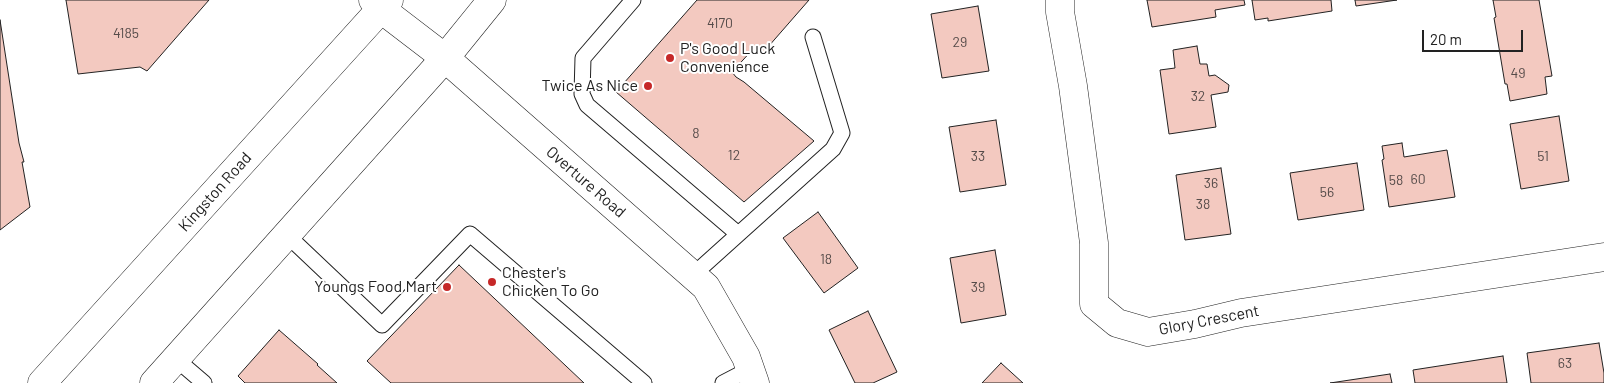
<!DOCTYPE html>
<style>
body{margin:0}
#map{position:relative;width:1604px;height:383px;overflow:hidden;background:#fff;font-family:Barlow,sans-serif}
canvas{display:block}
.scale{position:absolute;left:1422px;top:30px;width:101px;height:22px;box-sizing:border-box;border:2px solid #222;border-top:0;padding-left:6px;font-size:15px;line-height:18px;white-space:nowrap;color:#222;-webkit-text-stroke:4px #fff;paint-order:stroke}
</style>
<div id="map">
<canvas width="1604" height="383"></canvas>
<div class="scale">20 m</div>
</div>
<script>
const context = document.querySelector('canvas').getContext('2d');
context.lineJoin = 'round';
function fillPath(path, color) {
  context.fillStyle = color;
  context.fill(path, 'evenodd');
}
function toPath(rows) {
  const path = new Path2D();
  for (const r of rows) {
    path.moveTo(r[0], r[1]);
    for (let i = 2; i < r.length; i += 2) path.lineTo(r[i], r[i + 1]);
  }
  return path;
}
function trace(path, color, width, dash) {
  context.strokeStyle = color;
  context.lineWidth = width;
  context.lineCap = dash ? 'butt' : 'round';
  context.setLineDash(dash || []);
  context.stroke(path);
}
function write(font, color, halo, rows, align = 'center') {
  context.font = font + ' Barlow,sans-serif';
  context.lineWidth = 4;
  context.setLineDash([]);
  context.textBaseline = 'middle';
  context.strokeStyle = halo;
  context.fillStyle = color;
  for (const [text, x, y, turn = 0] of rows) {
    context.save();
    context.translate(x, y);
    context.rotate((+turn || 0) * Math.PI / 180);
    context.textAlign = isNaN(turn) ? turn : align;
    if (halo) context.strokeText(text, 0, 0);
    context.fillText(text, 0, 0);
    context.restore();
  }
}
const building = toPath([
 [66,0,209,0,147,71,140,67,78,74,66,0],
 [697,0,809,0,761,55,754,48,732,72,736,77,744,82,814,141,744,202,616,92,697,0],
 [1147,0,1244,0,1245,5,1215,10,1216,17,1152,27,1147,0],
 [1252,0,1331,0,1332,11,1268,21,1268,18,1255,20,1252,0],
 [1355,0,1397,0,1356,6,1355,0],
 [1493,0,1539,0,1552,76,1545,77,1547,94,1510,101,1507,84,1505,84,1494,18,1496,17,1493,0],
 [978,6,989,71,942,78,931,14,978,6],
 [0,20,19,143,24,162,22,162,30,207,0,230,0,20],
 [1197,46,1200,64,1207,64,1209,76,1215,75,1229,85,1228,92,1211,95,1216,127,1169,134,1160,70,1175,68,1173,50,1197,46],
 [1559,116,1569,181,1521,189,1510,124,1559,116],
 [996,120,1006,185,960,192,949,127,996,120],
 [1402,143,1404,157,1447,150,1455,197,1389,207,1382,160,1384,159,1382,146,1402,143],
 [1357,163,1364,210,1298,220,1290,173,1357,163],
 [1221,168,1231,234,1185,240,1176,175,1221,168],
 [818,212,858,268,824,293,783,238,818,212],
 [995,250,1006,315,961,323,950,258,995,250],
 [459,265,584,383,391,383,367,361,459,265],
 [868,311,897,372,873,383,855,383,829,330,868,311],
 [279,330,318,364,317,365,337,383,245,383,238,376,279,330],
 [1599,343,1604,373,1604,383,1531,383,1527,353,1599,343],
 [1503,356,1507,383,1415,383,1413,370,1503,356],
 [1001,363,1023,383,982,383,1001,363],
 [1390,374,1392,383,1330,383,1390,374]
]);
fillPath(building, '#f3c9c0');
trace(building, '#222', 1);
const lane = toPath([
 [633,0,583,58,582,94,587,105,738,234],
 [287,235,382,325,470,234,644,383],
 [693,275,833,149,842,133,813,37],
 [176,359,204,383],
 [723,383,750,369]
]);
const street = toPath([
 [373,0,381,9,445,58,706,287,746,357,755,383],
 [1060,0,1060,12,1073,86,1094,243,1094,304,1117,323,1148,332,1195,324,1241,313,1604,257]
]);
const primary = toPath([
 [42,383,389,0],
 [154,383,445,58,492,0]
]);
trace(lane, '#222', 17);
trace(street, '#222', 29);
trace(primary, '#222', 29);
trace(lane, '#fff', 15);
trace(street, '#fff', 28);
trace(primary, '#fff', 28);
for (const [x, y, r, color] of [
 [670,58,5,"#c62828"],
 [648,86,5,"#c62828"],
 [492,282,5,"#c62828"],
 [447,287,5,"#c62828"]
]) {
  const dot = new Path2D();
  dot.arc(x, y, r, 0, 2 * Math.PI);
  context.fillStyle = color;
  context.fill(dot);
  trace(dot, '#fff', 2);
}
write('14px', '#564c4a', null, [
 ["4170",720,23],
 ["4185",126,33],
 ["29",960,42],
 ["49",1518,73],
 ["32",1198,96],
 ["8",696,133],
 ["12",734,155],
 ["33",978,156],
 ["51",1543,156],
 ["60",1418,179],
 ["58",1396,180],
 ["36",1211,183],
 ["56",1327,192],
 ["38",1203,204],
 ["18",826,259],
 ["39",978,287],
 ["63",1565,363]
]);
write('16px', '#222', '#fff', [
 ["P's Good Luck",680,49],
 ["Convenience",680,67],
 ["Twice As Nice",638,86,"right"],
 ["Chester's",502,273],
 ["Chicken To Go",502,291],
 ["Youngs Food Mart",437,287,"right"]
], 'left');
write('16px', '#222', '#fff', [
 ["Overture Road",586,182,41],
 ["Kingston Road",215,192,-48],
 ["Glory Crescent",1209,320,-11]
]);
</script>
